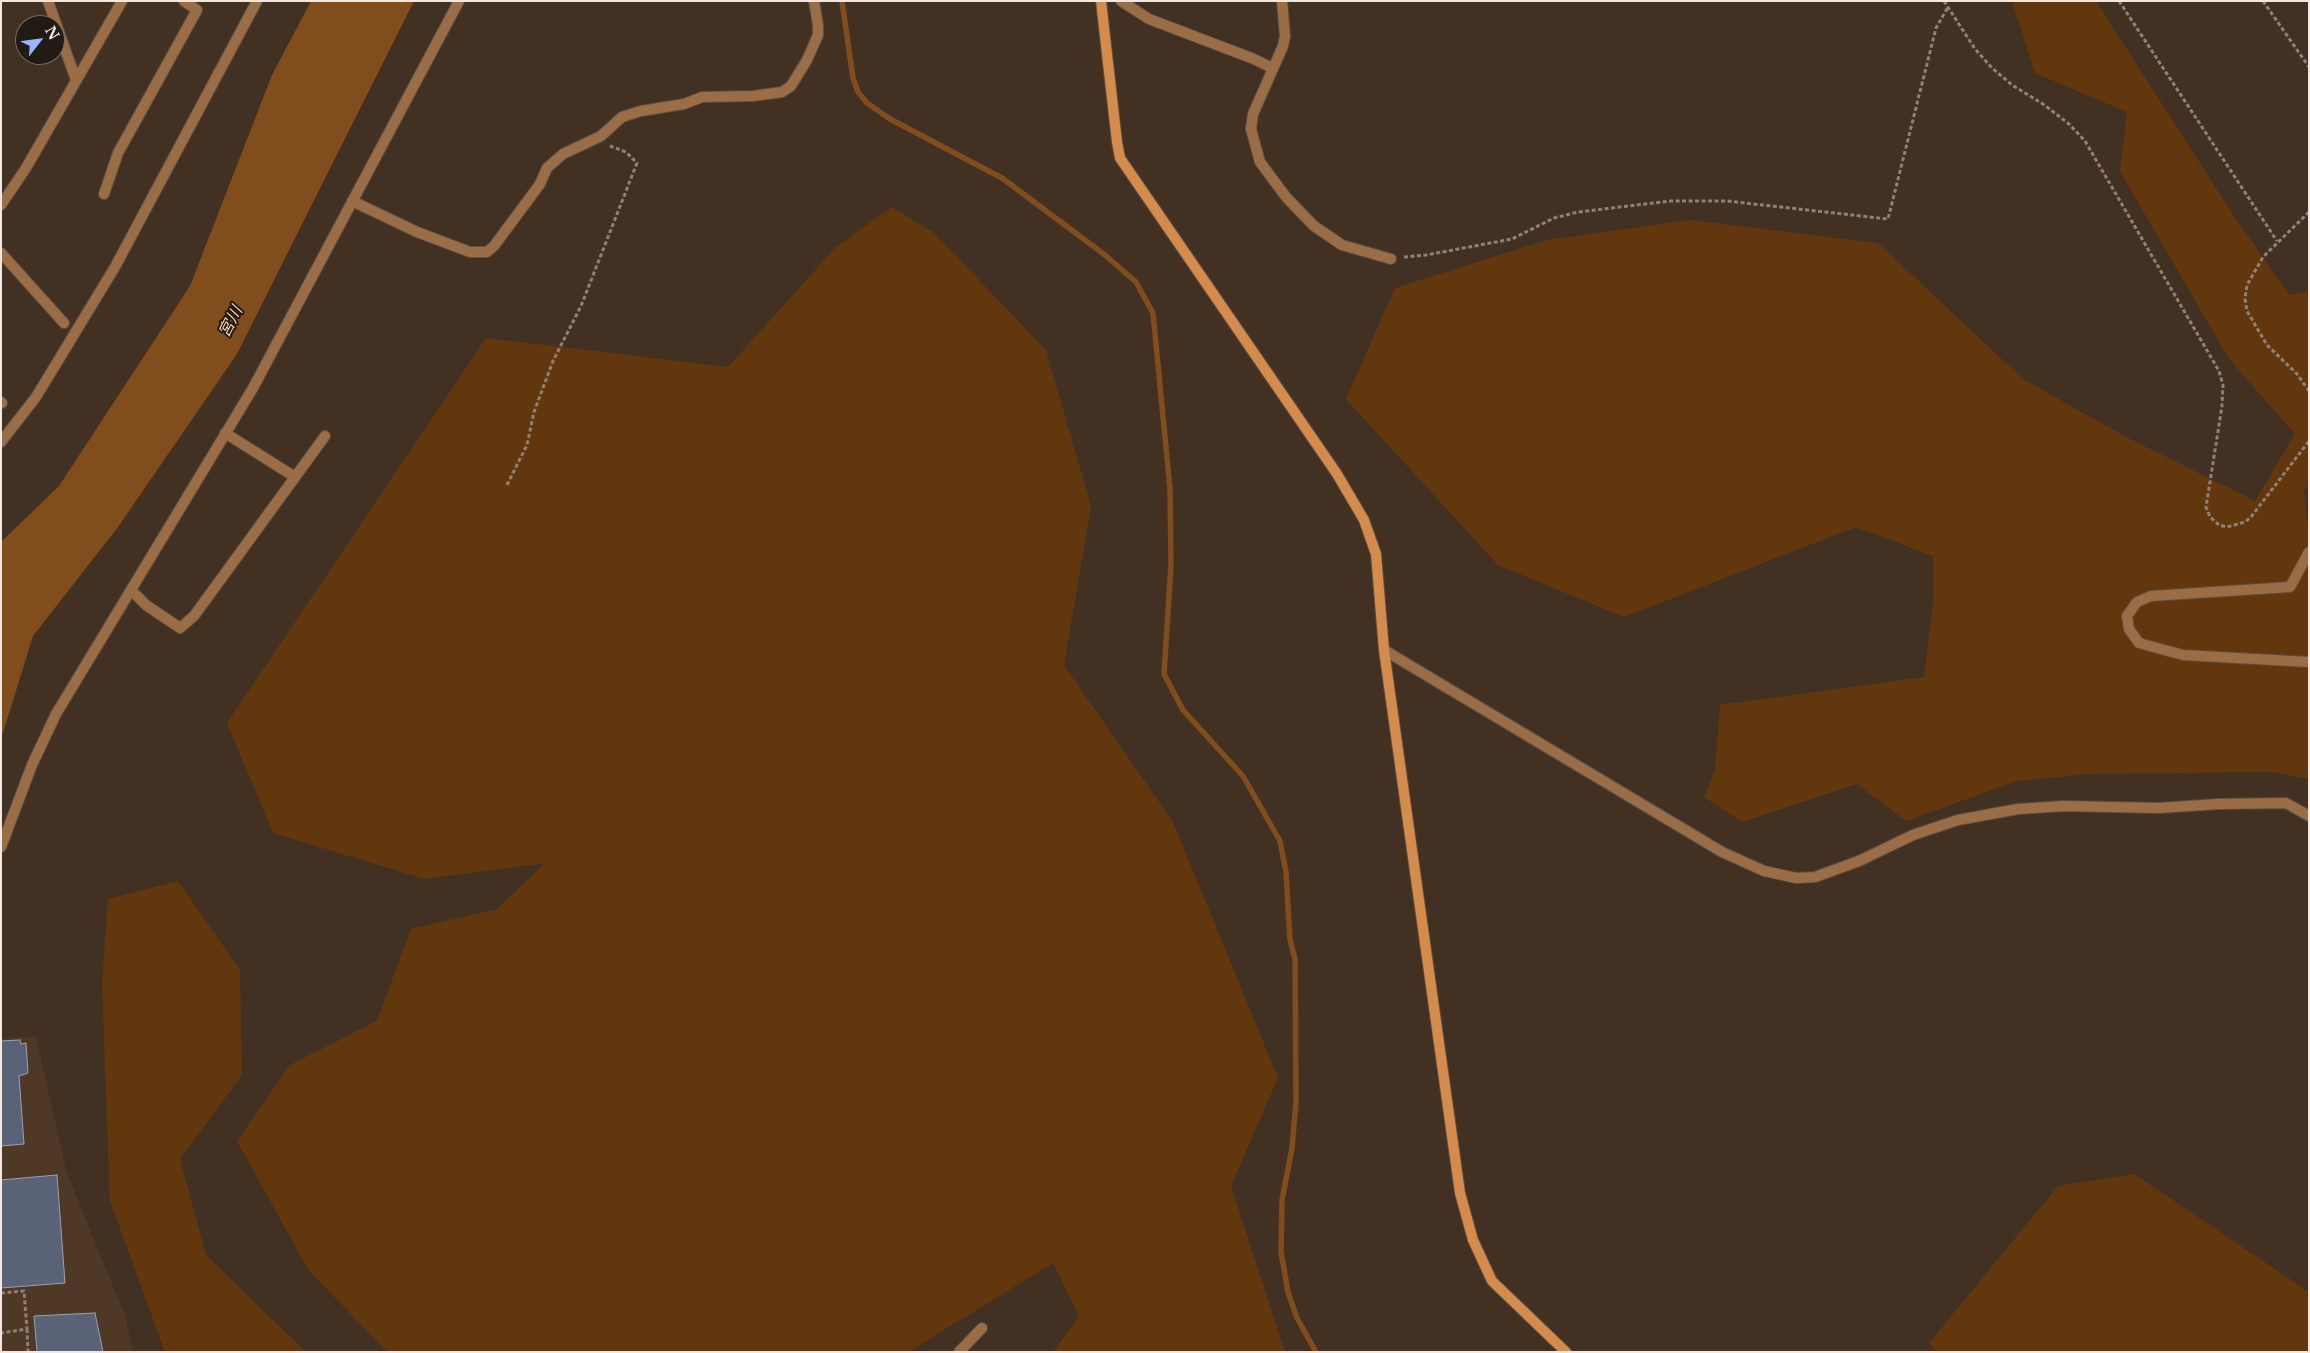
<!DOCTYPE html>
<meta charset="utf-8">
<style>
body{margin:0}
#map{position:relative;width:2310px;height:1353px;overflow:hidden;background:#423123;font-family:"Libre Baskerville",serif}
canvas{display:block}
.frame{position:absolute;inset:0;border:2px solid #f3e7df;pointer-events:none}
.north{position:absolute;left:15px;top:15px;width:50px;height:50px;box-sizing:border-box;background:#221a14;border:1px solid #766c65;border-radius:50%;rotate:60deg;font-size:14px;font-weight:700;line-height:20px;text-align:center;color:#f3e7df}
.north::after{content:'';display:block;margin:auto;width:18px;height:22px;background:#96b6fd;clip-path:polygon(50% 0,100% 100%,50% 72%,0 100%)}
</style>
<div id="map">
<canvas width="2310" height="1353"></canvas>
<div class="frame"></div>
<div class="north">N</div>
</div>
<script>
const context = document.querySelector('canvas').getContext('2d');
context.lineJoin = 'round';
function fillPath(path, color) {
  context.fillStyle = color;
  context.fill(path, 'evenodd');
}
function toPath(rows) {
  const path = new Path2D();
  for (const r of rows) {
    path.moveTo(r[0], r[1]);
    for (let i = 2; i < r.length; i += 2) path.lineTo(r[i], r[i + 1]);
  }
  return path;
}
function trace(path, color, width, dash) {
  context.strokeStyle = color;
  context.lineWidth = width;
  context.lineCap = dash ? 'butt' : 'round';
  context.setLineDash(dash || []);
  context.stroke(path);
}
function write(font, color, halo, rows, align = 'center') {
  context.font = font + ' "Libre Baskerville","Noto Sans JP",serif';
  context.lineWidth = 4;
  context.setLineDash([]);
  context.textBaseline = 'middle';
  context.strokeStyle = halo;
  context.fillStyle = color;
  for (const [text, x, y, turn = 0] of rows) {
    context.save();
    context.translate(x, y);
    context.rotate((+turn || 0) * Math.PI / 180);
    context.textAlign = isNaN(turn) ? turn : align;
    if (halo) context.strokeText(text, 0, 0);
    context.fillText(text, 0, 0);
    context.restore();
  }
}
fillPath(toPath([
 [36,1036,66,1170,125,1316,133,1352,1,1352,1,1039]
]), '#4f3825');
fillPath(toPath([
 [2012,1,2096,1,2232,213,2289,295,2309,291,2309,484,2304,490,2309,534,2309,779,2273,772,2087,774,2017,781,1906,821,1857,784,1742,822,1704,797,1715,770,1720,705,1924,677,1933,605,1933,556,1856,527,1624,617,1498,565,1346,399,1395,288,1547,240,1689,220,1878,243,2023,379,2126,437,2255,501,2295,434,2229,359,2120,171,2127,112,2035,73],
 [892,207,934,233,1046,350,1091,506,1064,665,1173,822,1278,1078,1231,1186,1285,1352,1053,1352,1079,1316,1053,1263,908,1352,388,1352,309,1271,237,1141,290,1065,377,1021,411,929,497,909,545,863,425,879,273,833,227,723,486,338,728,367,836,247],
 [178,881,240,970,242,1075,180,1159,206,1255,306,1352,165,1352,110,1201,102,983,108,899],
 [2134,1174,2309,1292,2309,1352,1937,1352,1929,1343,2058,1186]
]), '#62370e');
fillPath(toPath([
 [311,1,414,1,237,354,118,527,33,636,1,739,1,542,59,486,190,286,272,75]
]), '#814d1c');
trace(toPath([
 [842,1,853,78,858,92,867,103,890,119,1002,178,1105,255,1136,282,1153,313,1170,489,1171,564,1164,674,1183,710,1243,776,1280,841,1286,872,1290,940,1295,959,1296,1102,1292,1148,1282,1200,1281,1252,1288,1292,1297,1318,1316,1352]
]), '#814d1c', 5.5);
const building = toPath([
 [20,1040,21,1044,26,1043,28,1073,19,1076,24,1144,1,1146,1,1041,20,1040],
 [57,1175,65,1283,1,1288,1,1180,57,1175],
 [95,1313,103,1352,37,1352,34,1316,95,1313]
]);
fillPath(building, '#596276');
trace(building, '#98a2b8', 1);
const street = toPath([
 [48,1,76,80],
 [1121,1,1149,19,1254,59,1272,68],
 [1282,1,1285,36,1283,46,1253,114,1251,129,1260,162,1286,197,1314,226,1342,245,1391,259],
 [104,194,118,153,197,10,184,1],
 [352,201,417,232,470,252,487,252,494,246,540,184,547,168,563,154,601,136,622,117,641,111,684,104,702,97,753,96,782,92,791,86,807,60,818,35,818,25,814,1],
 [1,205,26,168,122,1],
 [1,253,64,323],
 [1,402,2,403],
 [225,433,295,477],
 [1,442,36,397,115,267,257,1],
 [2309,552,2290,587,2151,596,2137,602,2127,616,2129,629,2139,643,2183,655,2309,662],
 [131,590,146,605,180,628,194,616,325,436],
 [1384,650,1722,852,1764,871,1796,878,1815,877,1859,861,1913,835,1958,820,2018,809,2064,806,2159,808,2218,804,2286,803,2309,816],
 [1,847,32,765,56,714,253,388,459,1],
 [959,1352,982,1328]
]);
const secondary = toPath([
 [1101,1,1117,142,1120,158,1337,474,1364,520,1376,554,1384,650,1460,1193,1473,1240,1492,1281,1566,1352]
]);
trace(street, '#5e4e41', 12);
trace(secondary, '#5e4e41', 12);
trace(toPath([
 [1944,1,1975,49,1992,68,2012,85,2043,104,2069,124,2085,141,2219,371,2223,385,2222,406,2206,507,2210,517,2219,525,2227,527,2245,522,2251,517,2309,441],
 [2119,1,2277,241],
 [2263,1,2309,67],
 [2309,212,2263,257,2247,285,2245,299,2247,311,2267,345,2297,374,2309,391],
 [1404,257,1426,255,1512,239,1554,218,1578,212,1671,201,1727,201,1888,219,1936,28,1948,7],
 [507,485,527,445,534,412,553,361,581,306,637,163,626,152,610,146],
 [1,1293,24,1291,27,1329,1,1333],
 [27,1329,28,1352]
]), '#908176', 3, [4, 2.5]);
trace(street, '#9b6d47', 10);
trace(secondary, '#d58b4b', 10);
write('italic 16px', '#fdd6b8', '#221a14', [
 ["宮川",231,322,-62]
]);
</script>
